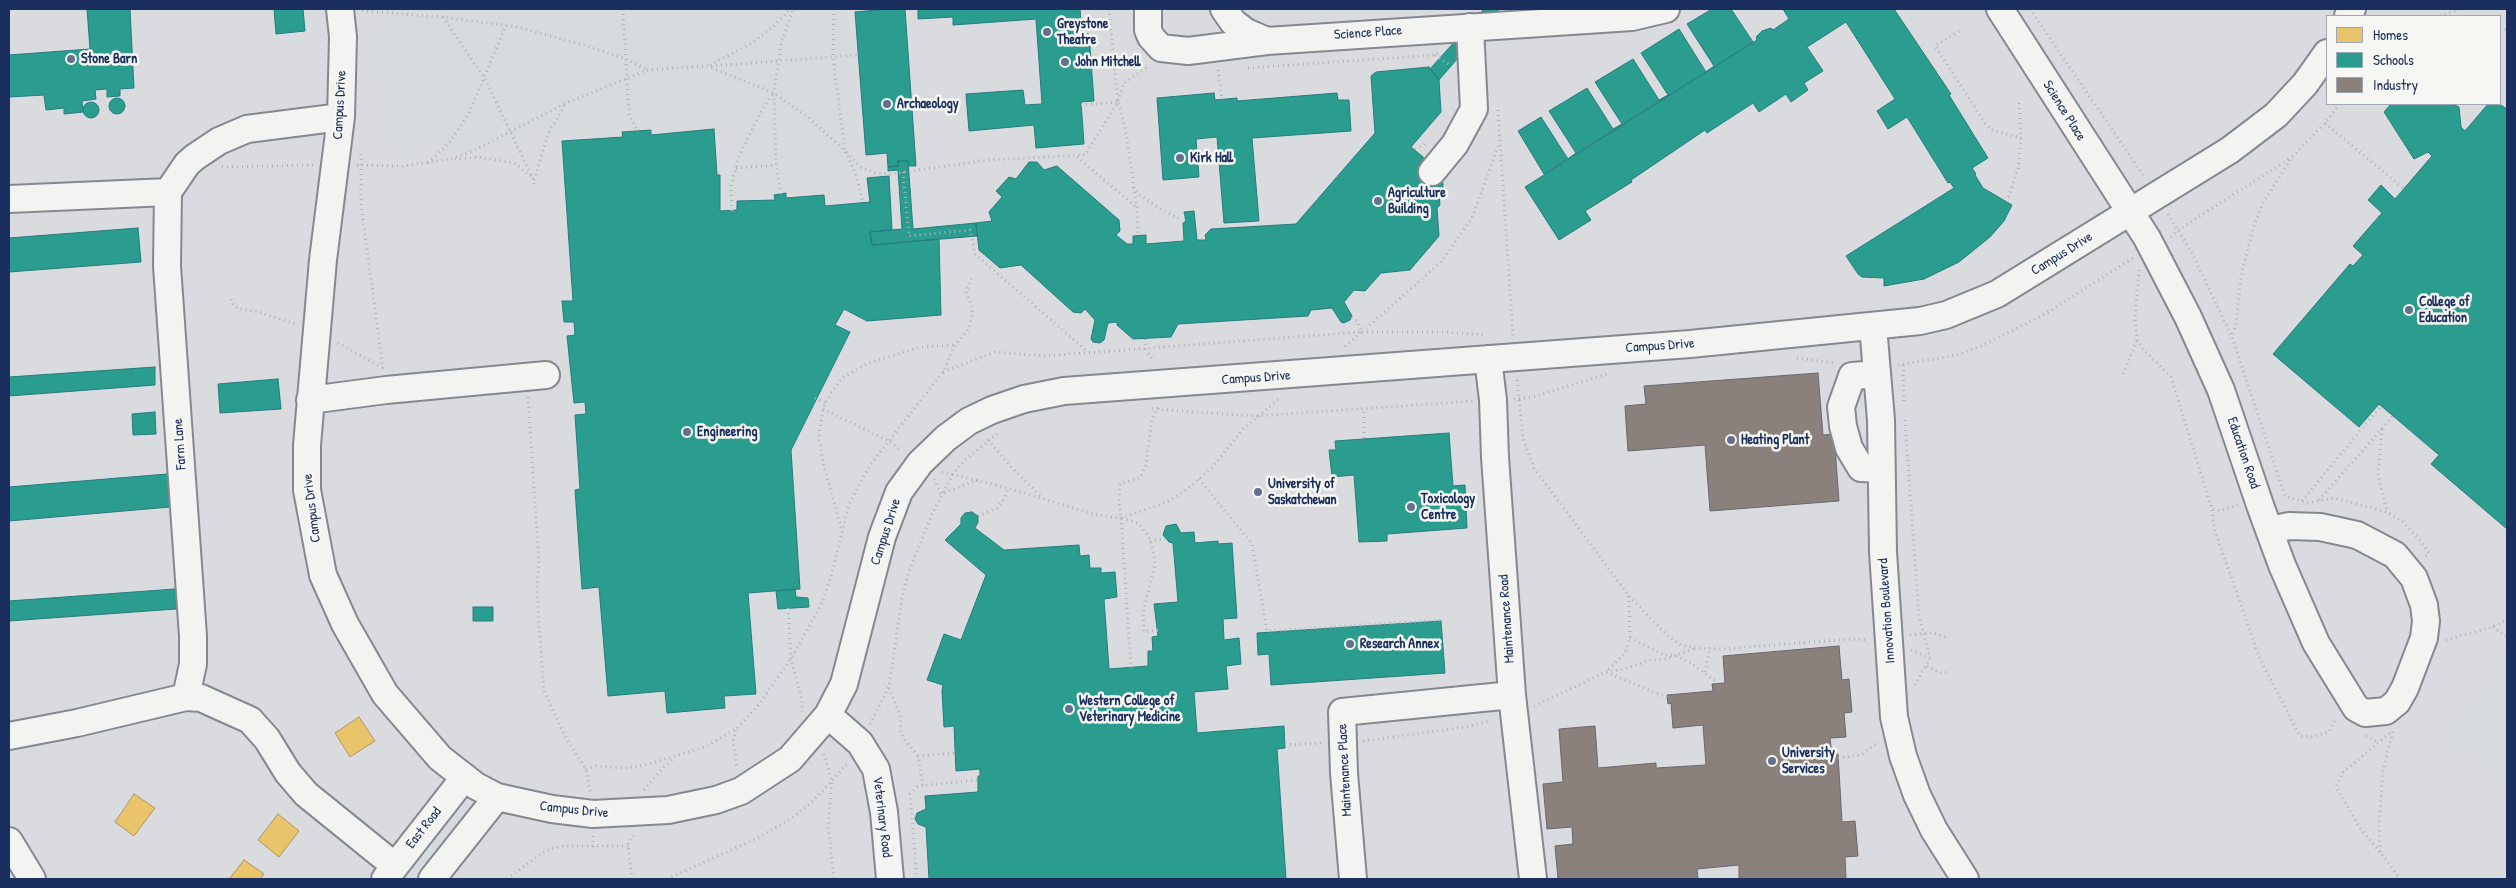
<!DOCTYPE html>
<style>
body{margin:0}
#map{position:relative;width:2516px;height:888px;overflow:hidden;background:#e9eae9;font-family:"Patrick Hand",sans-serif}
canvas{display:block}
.frame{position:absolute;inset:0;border:10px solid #1b2f5e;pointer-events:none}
.legend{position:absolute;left:2326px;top:15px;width:175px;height:90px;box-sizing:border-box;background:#f6f6f2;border:1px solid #9ea6b7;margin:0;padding:6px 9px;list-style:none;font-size:15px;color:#1b2f5e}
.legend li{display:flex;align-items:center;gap:10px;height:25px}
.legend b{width:25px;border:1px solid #9ea6b7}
</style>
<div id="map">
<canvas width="2516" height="888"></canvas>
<div class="frame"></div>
<ul class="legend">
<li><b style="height:14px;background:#e9c46a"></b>Homes</li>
<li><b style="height:14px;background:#2a9d8f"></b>Schools</li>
<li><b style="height:14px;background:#8a817c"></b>Industry</li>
</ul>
</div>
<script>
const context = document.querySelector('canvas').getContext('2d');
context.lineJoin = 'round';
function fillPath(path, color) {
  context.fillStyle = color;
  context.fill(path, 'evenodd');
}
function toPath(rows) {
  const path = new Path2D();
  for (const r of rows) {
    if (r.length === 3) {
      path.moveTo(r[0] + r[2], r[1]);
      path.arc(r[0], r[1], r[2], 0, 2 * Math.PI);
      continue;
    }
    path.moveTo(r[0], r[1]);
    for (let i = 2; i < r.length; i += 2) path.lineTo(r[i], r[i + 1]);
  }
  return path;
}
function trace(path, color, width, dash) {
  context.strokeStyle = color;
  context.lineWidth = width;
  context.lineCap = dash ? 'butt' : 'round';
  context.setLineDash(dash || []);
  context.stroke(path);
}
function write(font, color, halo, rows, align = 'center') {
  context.font = font + ' "Patrick Hand",sans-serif';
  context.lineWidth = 5;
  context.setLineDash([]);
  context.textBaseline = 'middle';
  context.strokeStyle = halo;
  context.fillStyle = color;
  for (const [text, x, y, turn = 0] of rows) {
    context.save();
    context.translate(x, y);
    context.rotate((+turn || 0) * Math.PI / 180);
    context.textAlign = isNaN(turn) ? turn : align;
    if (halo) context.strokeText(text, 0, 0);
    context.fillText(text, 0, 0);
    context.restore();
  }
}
fillPath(toPath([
 [9,9,2507,9,2507,879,9,879],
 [2327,16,2500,16,2500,104,2327,104]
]), '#d9dbde');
fillPath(toPath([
 [372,9,847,9,854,190,727,197,722,127,555,138,405,160,383,151,369,132,374,66],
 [2465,9,2507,9,2507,24,2500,23,2500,16,2462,14,2462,11],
 [2507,651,2507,796,2435,735],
 [456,810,462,812,464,821,417,879,401,879,452,813]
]), '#d8dbde');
const homes = toPath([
 [359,717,375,741,350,757,335,733,359,717],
 [134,794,155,808,134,836,115,822,134,794],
 [278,814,299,831,279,857,258,840,278,814],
 [244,860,264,874,260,879,229,879,244,860]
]);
fillPath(homes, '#e9c46a');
trace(homes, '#ab9766', 1);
const schools = toPath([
 [87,9,130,9,134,88,120,89,120,96,107,97,107,89,95,90,96,99,82,101,83,112,64,114,64,108,46,110,44,95,9,97,9,55,90,49,87,9],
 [274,9,303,9,305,31,276,34,274,9],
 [887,9,905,9,916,166,909,166,908,161,898,161,898,166,888,167,887,153,866,155,855,12,887,9],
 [918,9,1080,9,1082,34,1089,34,1094,101,1081,102,1084,144,1036,148,1034,125,969,131,966,94,1023,90,1025,105,1042,104,1036,19,953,25,953,17,918,19,918,9],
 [1484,9,1500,9,1439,80,1430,69,1484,9],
 [1712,9,1731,9,1753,42,1544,174,1518,131,1541,117,1568,159,1576,153,1549,111,1587,88,1613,129,1622,124,1595,82,1633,59,1659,100,1668,95,1641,53,1679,29,1706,72,1714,66,1687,24,1712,9],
 [1783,9,1894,9,1951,94,1949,95,1988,158,1972,168,1976,174,1975,175,1983,188,2012,205,2004,221,1990,237,1959,262,1924,279,1884,286,1884,278,1862,277,1858,274,1846,256,1954,188,1950,182,1948,183,1907,117,1888,129,1877,111,1895,99,1846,22,1807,47,1823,71,1804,83,1808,90,1791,102,1786,94,1759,112,1753,103,1707,133,1705,130,1631,180,1632,182,1585,211,1591,220,1559,240,1525,187,1757,40,1756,37,1762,31,1771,28,1773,30,1789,19,1783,9],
 [1429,67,1439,80,1441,112,1411,147,1429,162,1427,169,1443,183,1443,189,1439,194,1440,205,1437,208,1439,236,1410,270,1381,273,1365,291,1354,290,1344,302,1352,316,1350,320,1344,323,1341,322,1332,308,1311,310,1308,316,1178,324,1171,337,1133,339,1117,325,1117,322,1108,323,1104,340,1100,343,1093,342,1091,339,1095,320,1085,309,1081,313,1073,312,1021,265,1000,268,979,250,976,223,992,221,989,212,1002,197,996,191,1009,177,1016,179,1029,162,1037,162,1044,170,1057,166,1119,220,1120,231,1116,235,1127,244,1133,244,1133,236,1146,235,1146,244,1184,241,1183,223,1186,221,1184,212,1194,211,1197,240,1206,240,1205,235,1211,229,1296,224,1375,133,1371,76,1376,72,1429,67],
 [1214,93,1215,100,1237,98,1237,101,1337,93,1338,100,1349,100,1351,131,1252,138,1259,221,1224,223,1217,137,1196,139,1199,177,1163,180,1157,98,1214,93],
 [117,106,8],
 [91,110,8],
 [2391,104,2452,104,2459,107,2461,127,2465,131,2488,104,2499,104,2507,109,2507,529,2431,464,2439,455,2379,404,2359,427,2273,354,2350,264,2353,266,2363,255,2353,246,2382,213,2368,200,2381,185,2395,199,2432,156,2428,152,2414,159,2384,112,2391,104],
 [714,129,717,175,720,175,720,211,737,210,737,201,775,200,774,195,786,193,786,198,824,195,825,206,870,202,867,178,889,176,892,230,870,232,872,245,939,239,941,315,867,321,844,309,835,325,850,332,791,450,800,589,748,593,756,694,724,696,725,708,667,713,665,691,608,696,599,587,582,589,575,490,580,489,575,415,586,414,585,402,574,403,567,336,575,335,574,322,564,322,562,301,573,301,562,141,623,137,622,132,651,130,651,135,714,129],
 [898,161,908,161,913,229,976,223,977,236,872,245,870,232,902,229,898,170,888,171,888,167,898,166,898,161],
 [138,228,141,262,9,272,9,238,138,228],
 [155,367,155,385,9,396,9,377,155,367],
 [278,379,281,409,220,413,218,384,278,379],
 [155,412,156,434,133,435,132,414,155,412],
 [1449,433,1453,486,1465,485,1467,528,1387,534,1387,541,1359,542,1354,475,1332,477,1329,450,1336,450,1335,441,1449,433],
 [167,474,170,507,9,521,9,487,167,474],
 [972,512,978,516,978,522,975,528,1004,550,1079,545,1080,556,1089,555,1090,568,1101,568,1101,573,1115,572,1117,597,1104,599,1109,669,1148,666,1148,651,1153,651,1152,637,1158,636,1154,604,1178,602,1173,543,1169,542,1163,535,1166,526,1176,524,1181,533,1194,532,1195,543,1218,541,1218,544,1232,543,1237,618,1223,619,1224,640,1239,638,1241,664,1226,666,1228,689,1194,692,1197,733,1284,726,1285,748,1277,749,1286,879,929,879,926,827,918,824,915,819,917,813,926,809,925,796,978,792,978,776,980,776,980,769,956,771,954,726,944,727,942,690,943,685,927,680,944,634,961,640,986,575,945,540,961,524,961,518,965,513,972,512],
 [175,589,176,609,9,621,9,601,175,589],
 [795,589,796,597,808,598,809,607,778,609,776,591,795,589],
 [473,607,493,607,493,621,473,621,473,607],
 [1441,621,1445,673,1271,685,1269,654,1258,655,1257,633,1441,621]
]);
fillPath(schools, '#2a9d8f');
trace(schools, '#267c80', 1);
const industry = toPath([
 [1818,373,1823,435,1834,434,1839,501,1710,511,1705,445,1628,451,1625,406,1646,404,1644,386,1818,373],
 [1839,646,1842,680,1849,679,1852,712,1844,713,1846,737,1830,738,1832,755,1838,754,1842,822,1855,821,1858,856,1845,857,1846,879,1739,879,1739,865,1697,869,1698,879,1558,879,1555,846,1573,844,1572,827,1547,829,1543,784,1563,782,1559,729,1595,726,1598,768,1656,763,1656,768,1706,765,1703,725,1673,728,1671,703,1668,704,1667,695,1713,691,1712,684,1725,683,1723,656,1839,646]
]);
fillPath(industry, '#8a817c');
trace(industry, '#696873', 1);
const minor = toPath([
 [340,9,343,37,341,117,323,260,307,445,307,490,323,575,345,624,385,694,440,758,476,786,497,797,552,809,593,814,668,810,716,800,741,791,790,759,828,715,844,684,882,537,899,492,920,463,946,438,969,421,992,410,1024,399,1064,391,1690,344,1920,321,1946,315,1997,294,2230,150,2276,115,2305,84,2327,53],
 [1148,9,1148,30,1151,37,1161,48,1188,51,1267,41,1246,32,1233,22,1224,9],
 [2000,9,2147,238,2188,317,2221,390,2261,508,2282,565,2316,643,2356,708,2365,713,2386,711,2397,702,2405,688,2424,638,2426,621,2424,605,2414,578,2395,555,2357,535,2320,527,2289,526,2270,530],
 [2348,16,2352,9],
 [1267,41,1632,17,1666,9],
 [1432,172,1455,144,1474,109,1470,27],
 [9,199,168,192],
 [1873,326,1881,420,1883,552,1894,717,1903,756,1917,795,1934,830,1965,879],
 [1488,359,1493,400,1495,457,1512,695,1533,879],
 [1877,374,1852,376,1841,407,1843,426,1849,448,1861,468,1881,469],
 [310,400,386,390,546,375],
 [186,697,193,664,193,636,167,266,168,192,187,164,195,157,219,141,247,129,341,117],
 [828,715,860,743,876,769,884,812,890,879],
 [9,736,77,723,186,697,201,698,250,720,267,739,288,773,306,794,395,866],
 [9,841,32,879],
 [385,879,464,778],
 [432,879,497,797],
 [1353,879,1344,773,1342,712,1512,695]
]);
trace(minor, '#848890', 30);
trace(toPath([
 [623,9,629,115,638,132],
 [834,9,833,57,845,151,861,167,876,173,890,174,988,160,1085,155,1118,102,1124,83,1149,66],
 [1109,9,1118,102,1125,127,1137,207,1138,235],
 [2030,9,2145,178],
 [362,11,442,17,518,27,587,46,626,59,647,70],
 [2440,16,2460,9],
 [443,17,485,79,534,181,534,187],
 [2500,28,2507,30],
 [1959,31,1935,46,1985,123,1991,130,2021,138],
 [1435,55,1451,66],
 [710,65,752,43,773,27,790,9],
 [711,66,858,55],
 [1248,68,1435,55,1438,53],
 [1218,70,1222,100],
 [2340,104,2325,123,2292,157,2263,203,2253,228,2241,277,2236,323,2232,337,2285,496,2308,503,2334,498,2387,512,2403,522,2419,539,2429,553,2425,557],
 [1081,105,1118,102],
 [1498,110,1513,336],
 [2325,123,2404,189],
 [1415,149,1425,144],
 [361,154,361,205,383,369],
 [1077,157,1135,206],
 [455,159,478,157,514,163,531,176],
 [428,163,450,142,469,113,506,25],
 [357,165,404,166,450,159,473,151,566,103,647,70,707,66,774,93,809,118,845,151,855,172,863,202],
 [222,167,313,165],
 [736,168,776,165],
 [903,172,909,236,970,230,975,254,1088,352],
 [534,180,548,134,566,103],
 [1133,187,1140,195,1160,209,1182,220],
 [781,194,776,165,774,93,781,43,793,9],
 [2007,202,2018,169,2021,138,2019,102],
 [732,211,731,186,739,156,762,110,773,94],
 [2168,214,2191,251,2232,337],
 [2171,237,2178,230,2292,157],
 [2139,270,2135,318,2137,339,2143,349,2171,377,2212,509,2220,511,2238,505],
 [231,299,234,306,239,309,255,311,296,324],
 [1351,318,1357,321,1362,332],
 [1362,332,1441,262,1472,218,1498,146],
 [1362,332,1443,332,1486,335],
 [1145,339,1146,350,1154,361],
 [338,343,383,368],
 [1797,358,1835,363],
 [1898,365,1957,355,1981,346,2045,314,2133,258],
 [1903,365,1904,404],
 [943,372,995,352,1044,356,1362,332,1344,347],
 [2123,374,2137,340],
 [1517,380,1523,438,1534,468,1629,596,1670,638,1681,645,1695,648,1722,649,1851,639,1867,640],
 [528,397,539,563,537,586,539,626,544,691,567,740,586,769,590,792],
 [815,398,826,403],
 [1514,399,1533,397,1607,374],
 [823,409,889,441,902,451],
 [1152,409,1257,416,1473,401],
 [1905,420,1919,616,1930,658,1915,685],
 [2382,429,2378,475,2387,512],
 [1364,438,1364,409],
 [988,440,1012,468,1041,496],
 [942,472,1008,488,1096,515,1121,518,1167,502,1186,490,1212,468,1243,429,1280,398],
 [934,479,941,494,978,480],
 [1199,479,1252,544,1267,631,1442,620],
 [2319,500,2393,416],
 [2302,501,2381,406],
 [2211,505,2215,531,2260,659,2300,736,2312,737,2329,732,2336,718],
 [978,516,997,508,1004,499,1008,488],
 [1121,518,1131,668],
 [841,528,823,463,819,437,823,409,831,393,842,378,866,364,920,347,955,345],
 [1150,541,1165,539],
 [1629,596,1630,638,1625,653,1606,672,1668,698],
 [788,608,791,659,802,700,802,712],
 [2493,627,2507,637],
 [1158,630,1144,632,1143,612,1155,565,1153,549,1148,535,1138,523,1121,518,1119,498,1120,484,1140,478,1146,465,1152,418,1159,407],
 [1910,635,1932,633,1946,637],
 [1630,638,1664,655,1677,656,1691,663,1718,683],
 [2446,640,2492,627,2507,620],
 [1911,650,1930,658],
 [1927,666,1940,673,1950,672],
 [1705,672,1710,648],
 [889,688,901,718,900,730,904,739,918,756,923,785],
 [1534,706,1606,672,1621,670,1651,660,1666,659,1694,649],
 [870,724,889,687,902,598,909,571,932,514,953,474,965,460,997,434],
 [736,730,733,741,737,768],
 [2393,732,2383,770,2379,826,2380,852,2400,879],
 [2366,736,2379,743],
 [1363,741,1465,727,1490,721],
 [1285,745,1322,743],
 [824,754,832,781,828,825,834,879],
 [918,756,956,753],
 [1838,758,1861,755,1878,742],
 [586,769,596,766,627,768,645,765,705,747,736,729,756,708,791,659,821,605,831,577,849,504,870,465,943,372,955,345,969,329,973,309,966,292,973,275],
 [644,790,662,769,674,758],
 [593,847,593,835],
 [2380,852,2360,828,2336,787,2342,773,2390,733],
 [507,879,545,851,554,848,565,846,628,846],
 [632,879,628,846,629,841,635,834],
 [667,879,760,837,795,816,813,801,847,764],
 [917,879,910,794,918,786,978,780]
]), '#b0b3b8', 3, [1, 4]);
trace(minor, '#f3f3f2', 26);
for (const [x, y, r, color] of [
 [1047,32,5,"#63708f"],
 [71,59,5,"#63708f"],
 [1065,62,5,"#63708f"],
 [887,104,5,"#63708f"],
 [1180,158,5,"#63708f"],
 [1378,201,5,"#63708f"],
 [2409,310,5,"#63708f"],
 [687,432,5,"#63708f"],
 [1731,440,5,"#63708f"],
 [1258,492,5,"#63708f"],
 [1411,507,5,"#63708f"],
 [1350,644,5,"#63708f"],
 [1069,709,5,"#63708f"],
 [1772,761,5,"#63708f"]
]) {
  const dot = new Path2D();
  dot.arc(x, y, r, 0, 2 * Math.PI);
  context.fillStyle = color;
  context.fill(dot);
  trace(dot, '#f6f6f2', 2);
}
write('bold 14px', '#1b2f5e', '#f6f6f2', [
 ["Greystone",1057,24],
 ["Theatre",1057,40],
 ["Stone Barn",81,59],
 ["John Mitchell",1075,62],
 ["Archaeology",897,104],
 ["Kirk Hall",1190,158],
 ["Agriculture",1388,193],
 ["Building",1388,209],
 ["College of",2419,302],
 ["Education",2419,318],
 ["Engineering",697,432],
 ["Heating Plant",1741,440],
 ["University of",1268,484],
 ["Saskatchewan",1268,500],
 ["Toxicology",1421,499],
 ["Centre",1421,515],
 ["Research Annex",1360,644],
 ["Western College of",1079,701],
 ["Veterinary Medicine",1079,717],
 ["University",1782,753],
 ["Services",1782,769]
], 'left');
write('14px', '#1b2f5e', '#f6f6f2', [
 ["Science Place",1368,33,-4],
 ["Campus Drive",340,105,-87],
 ["Science Place",2064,111,58],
 ["Campus Drive",2062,254,-32],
 ["Campus Drive",1660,346,-4],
 ["Campus Drive",1256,378,-4],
 ["Farm Lane",180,444,-94],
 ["Education Road",2243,453,71],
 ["Campus Drive",312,508,-97],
 ["Campus Drive",886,532,-72],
 ["Innovation Boulevard",1887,611,-94],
 ["Maintenance Road",1507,619,-94],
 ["Maintenance Place",1345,770,-93],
 ["Campus Drive",574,810,6],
 ["Veterinary Road",882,817,83],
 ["East Road",424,828,-52]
]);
</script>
